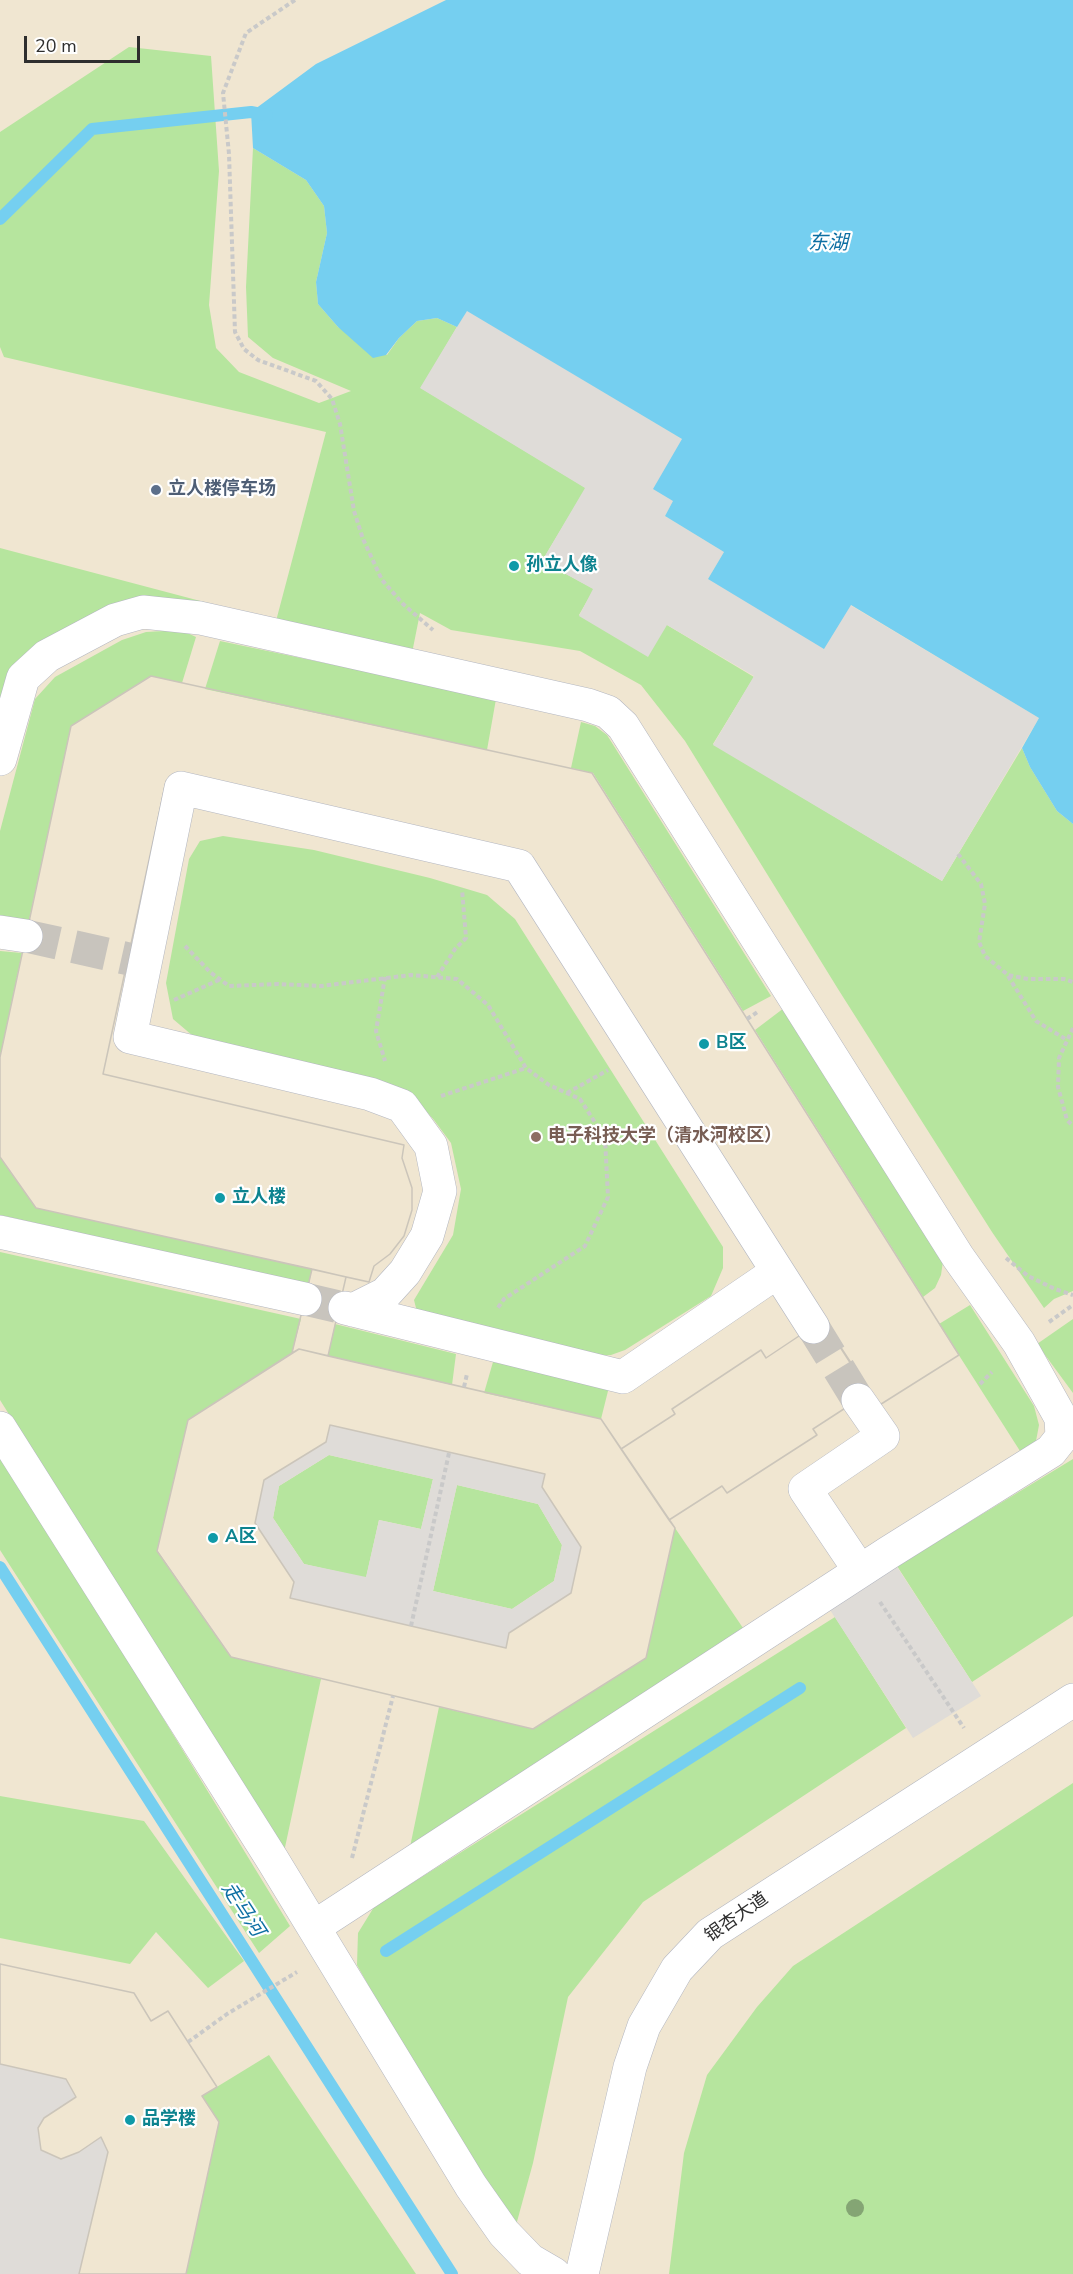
<!DOCTYPE html>
<meta charset="utf-8">
<style>
body{margin:0}
#map{position:relative;width:1073px;height:2274px;overflow:hidden;background:#efe9e1;font-family:"Nunito Sans",sans-serif}
canvas{display:block}
.scale{position:absolute;left:24px;top:36px;width:116px;height:27px;box-sizing:border-box;border:3px solid #2e2e2e;border-top:0;padding-left:8px;font-size:18px;line-height:21px;white-space:nowrap;color:#2e2e2e;-webkit-text-stroke:4px #fff;paint-order:stroke}
</style>
<div id="map">
<canvas width="1073" height="2274"></canvas>
<div class="scale">20 m</div>
</div>
<script>
const context = document.querySelector('canvas').getContext('2d');
context.lineJoin = 'round';
function fillPath(path, color) {
  context.fillStyle = color;
  context.fill(path, 'evenodd');
}
function toPath(rows) {
  const path = new Path2D();
  for (const r of rows) {
    path.moveTo(r[0], r[1]);
    for (let i = 2; i < r.length; i += 2) path.lineTo(r[i], r[i + 1]);
  }
  return path;
}
function trace(path, color, width, dash) {
  context.strokeStyle = color;
  context.lineWidth = width;
  context.lineCap = dash ? 'butt' : 'round';
  context.setLineDash(dash || []);
  context.stroke(path);
}
function write(font, color, halo, rows, align = 'center') {
  context.font = font + ' "Nunito Sans","Noto Sans SC",sans-serif';
  context.lineWidth = 4.5;
  context.setLineDash([]);
  context.textBaseline = 'middle';
  context.strokeStyle = halo;
  context.fillStyle = color;
  for (const [text, x, y, turn = 0] of rows) {
    context.save();
    context.translate(x, y);
    context.rotate((+turn || 0) * Math.PI / 180);
    context.textAlign = isNaN(turn) ? turn : align;
    if (halo) context.strokeText(text, 0, 0);
    context.fillText(text, 0, 0);
    context.restore();
  }
}
fillPath(toPath([
 [0,0,1073,0,1073,2274,0,2274]
]), '#f0e6d1');
fillPath(toPath([
 [129,47,211,56,219,171,209,305,216,348,239,372,319,403,351,391,273,358,248,337,246,287,253,148,306,180,324,206,327,233,316,282,318,304,338,327,387,355,399,338,417,321,437,318,457,327,421,388,586,488,542,561,594,589,579,615,667,625,754,677,713,744,942,881,1022,748,1030,767,1057,811,1073,824,1073,1291,1054,1299,1044,1308,992,1232,838,989,685,741,641,685,580,651,451,630,420,613,411,658,111,610,0,713,0,548,276,621,326,432,4,357,0,347,0,132],
 [181,630,196,637,182,683,151,676,71,726,28,925,0,921,0,831,35,699,55,677,122,640,146,632],
 [220,641,496,699,487,750,205,689],
 [581,722,595,726,607,735,771,996,743,1011,593,773,571,768],
 [223,836,314,850,430,878,487,895,515,919,723,1247,723,1268,711,1296,625,1350,611,1355,596,1356,417,1312,414,1300,453,1235,461,1189,451,1143,434,1120,409,1092,193,1036,173,1019,166,983,189,859,200,841],
 [0,951,22,953,0,1057],
 [784,1008,943,1261,941,1275,935,1288,923,1297,755,1030],
 [0,1157,36,1208,312,1269,309,1284,0,1215],
 [0,1252,301,1319,292,1353,188,1420,157,1550,231,1657,321,1679,284,1852,0,1400],
 [970,1305,1034,1406,1039,1425,1036,1441,1020,1451,939,1324],
 [1073,1319,1073,1393,1037,1344],
 [335,1324,456,1354,452,1385,328,1356],
 [493,1362,609,1387,601,1419,484,1393],
 [0,1451,290,1926,259,1953,0,1550],
 [329,1455,433,1479,421,1529,379,1520,366,1578,304,1564,273,1518,279,1486],
 [1073,1459,1073,1616,972,1682,897,1566],
 [457,1485,538,1504,562,1545,554,1581,512,1609,433,1591],
 [675,1528,743,1628,410,1847,439,1707,533,1729,646,1658],
 [835,1617,906,1728,643,1902,568,1997,533,2163,515,2229,450,2131,357,1965,358,1933,374,1907],
 [1073,1783,1073,2274,669,2274,684,2153,707,2075,757,2007,793,1966],
 [0,1796,144,1821,244,1961,208,1988,156,1932,130,1964,0,1938],
 [269,2055,416,2274,186,2274,219,2122,202,2096]
]), '#b6e59e');
fillPath(toPath([
 [467,310,682,439,673,501,665,516,724,552,708,579,850,605,1039,718,942,881,713,745,754,676,667,625,648,657,579,616,593,589,542,561,585,488,420,388],
 [330,1425,545,1474,542,1487,581,1547,571,1593,509,1633,506,1648,290,1598,294,1582,255,1523,264,1480,326,1442],
 [329,1455,433,1479,421,1529,379,1520,366,1577,304,1564,273,1518,279,1486],
 [457,1485,538,1504,562,1545,554,1581,512,1609,433,1591],
 [888,1553,981,1696,913,1738,821,1596],
 [0,2064,66,2079,76,2097,44,2118,38,2128,41,2150,61,2159,79,2152,101,2137,108,2152,79,2274,0,2274]
]), '#dfdcd8');
fillPath(toPath([
 [446,0,1073,0,1073,824,1057,811,1030,767,1022,748,1039,718,851,605,824,649,708,579,724,552,665,516,673,501,653,489,682,439,467,311,457,327,437,318,417,321,399,338,386,355,373,358,338,327,318,304,316,282,327,233,324,206,306,180,253,148,251,112,316,64]
]), '#75cff0');
trace(toPath([
 [0,219,92,129,251,112,267,115],
 [0,1567,452,2274],
 [386,1951,800,1688]
]), '#75cff0', 12);
const building = toPath([
 [151,676,592,773,959,1355,878,1406,870,1392,813,1429,817,1435,727,1493,722,1486,669,1520,675,1528,646,1658,533,1729,231,1657,157,1551,188,1420,292,1353,312,1269,36,1208,0,1157,0,1057,71,726,151,676],
 [166,781,528,862,823,1320,766,1358,761,1350,672,1409,675,1414,621,1449,601,1419,328,1356,346,1277,369,1282,374,1266,390,1254,404,1236,412,1210,412,1188,402,1158,404,1145,103,1074,166,781],
 [330,1425,545,1474,542,1487,581,1547,571,1593,509,1633,506,1648,290,1598,294,1582,255,1523,264,1480,326,1442,330,1425],
 [151,676,592,773,959,1355,878,1406,528,862,166,781,103,1074,404,1145,402,1158,412,1188,412,1210,404,1236,390,1254,374,1266,369,1282,36,1208,0,1157,0,1057,71,726,151,676],
 [312,1269,346,1277,328,1356,299,1349,292,1353,312,1269],
 [823,1320,870,1392,813,1429,817,1435,727,1493,722,1486,669,1520,621,1449,675,1414,672,1409,761,1350,766,1358,823,1320],
 [299,1349,601,1419,675,1528,646,1658,533,1729,231,1657,157,1551,188,1420,299,1349],
 [330,1425,545,1474,542,1487,581,1547,571,1593,509,1633,506,1648,290,1598,294,1582,255,1523,264,1480,326,1442,330,1425],
 [0,1964,134,1993,151,2021,168,2011,217,2087,202,2096,219,2122,186,2274,79,2274,108,2152,101,2137,79,2152,61,2159,41,2150,38,2128,44,2118,76,2097,66,2079,0,2064,0,1964],
 [0,1964,134,1993,151,2021,168,2011,217,2087,202,2096,219,2122,186,2274,79,2274,108,2152,101,2137,79,2152,61,2159,41,2150,38,2128,44,2118,76,2097,66,2079,0,2064,0,1964]
]);
fillPath(building, '#cbc7bf');
trace(building, '#cbc5ba', 1.5);
trace(toPath([
 [26,936,129,959],
 [305,1299,339,1307],
 [813,1327,858,1400]
]), '#c8c4bd', 33, [33, 16]);
const minor = toPath([
 [0,759,23,678,47,656,115,620,143,612,200,618,588,705,608,712,623,726,958,1257,1019,1343,1061,1418,1062,1437,1051,1451,888,1553,314,1927],
 [0,932,26,936],
 [0,1232,305,1299],
 [345,1308,623,1377,777,1272],
 [353,1310,385,1294,405,1272,427,1236,440,1191,431,1146,402,1106,370,1094,130,1037,181,788,519,866,813,1327],
 [858,1400,883,1436,805,1489,860,1571],
 [0,1428,272,1859,471,2186,504,2233,530,2260,554,2274],
 [582,2274,630,2067,644,2026,677,1969,710,1934,1073,1700]
]);
trace(minor, '#b4b7c1', 34);
trace(toPath([
 [295,0,246,33,223,93,229,154,235,332,244,349,258,360,316,381,332,399,340,424,354,511,363,539,382,580,403,604,433,630],
 [958,854,981,884,985,904,979,942,985,956,1008,975,1028,979,1064,979,1073,982],
 [185,946,210,972,229,986,278,984,321,986,411,975,457,979,488,1005,526,1068,549,1085,580,1099,605,1138,608,1197,585,1246,504,1299,497,1309],
 [1008,976,1036,1021,1067,1040],
 [385,977,376,1031,385,1061],
 [437,977,455,949,466,938,462,889],
 [174,1000,219,980],
 [747,1019,759,1011],
 [1073,1028,1059,1058,1058,1087,1067,1120,1073,1126],
 [567,1093,608,1070],
 [441,1096,526,1068],
 [1006,1258,1028,1276,1055,1289,1073,1295],
 [1049,1322,1073,1305],
 [980,1384,992,1372],
 [464,1387,467,1374],
 [880,1602,964,1728],
 [411,1626,449,1453],
 [352,1858,393,1696],
 [188,2042,227,2014,297,1972]
]), '#c9c9c9', 4, [4.5, 3]);
trace(minor, '#fff', 33);
context.fillStyle = '#84a574';
for (const [x, y] of [
 [855,2208]
]) {
  context.beginPath();
  context.arc(x, y, 9, 0, 2 * Math.PI);
  context.fill();
}
for (const [x, y, r, color] of [
 [156,490,6,"#5c6f8a"],
 [514,566,6,"#0f9aa8"],
 [704,1044,6,"#0f9aa8"],
 [536,1137,6,"#8d6e63"],
 [220,1198,6,"#0f9aa8"],
 [213,1538,6,"#0f9aa8"],
 [130,2120,6,"#0f9aa8"]
]) {
  const dot = new Path2D();
  dot.arc(x, y, r, 0, 2 * Math.PI);
  context.fillStyle = color;
  context.fill(dot);
  trace(dot, '#fff', 2);
}
write('bold 18px', '#4e5e75', '#fff', [
 ["立人楼停车场",168,490]
], 'left');
write('bold 18px', '#0d838f', '#fff', [
 ["孙立人像",526,566],
 ["B区",716,1044],
 ["立人楼",232,1198],
 ["A区",225,1538],
 ["品学楼",142,2120]
], 'left');
write('bold 18px', '#785e54', '#fff', [
 ["电子科技大学（清水河校区）",548,1137]
], 'left');
write('18px', '#2e2e2e', '#fff', [
 ["银杏大道",737,1918,-35]
]);
write('italic 20px', '#0d6fa3', '#fff', [
 ["东湖",828,244],
 ["走马河",242,1910,57]
]);
</script>
